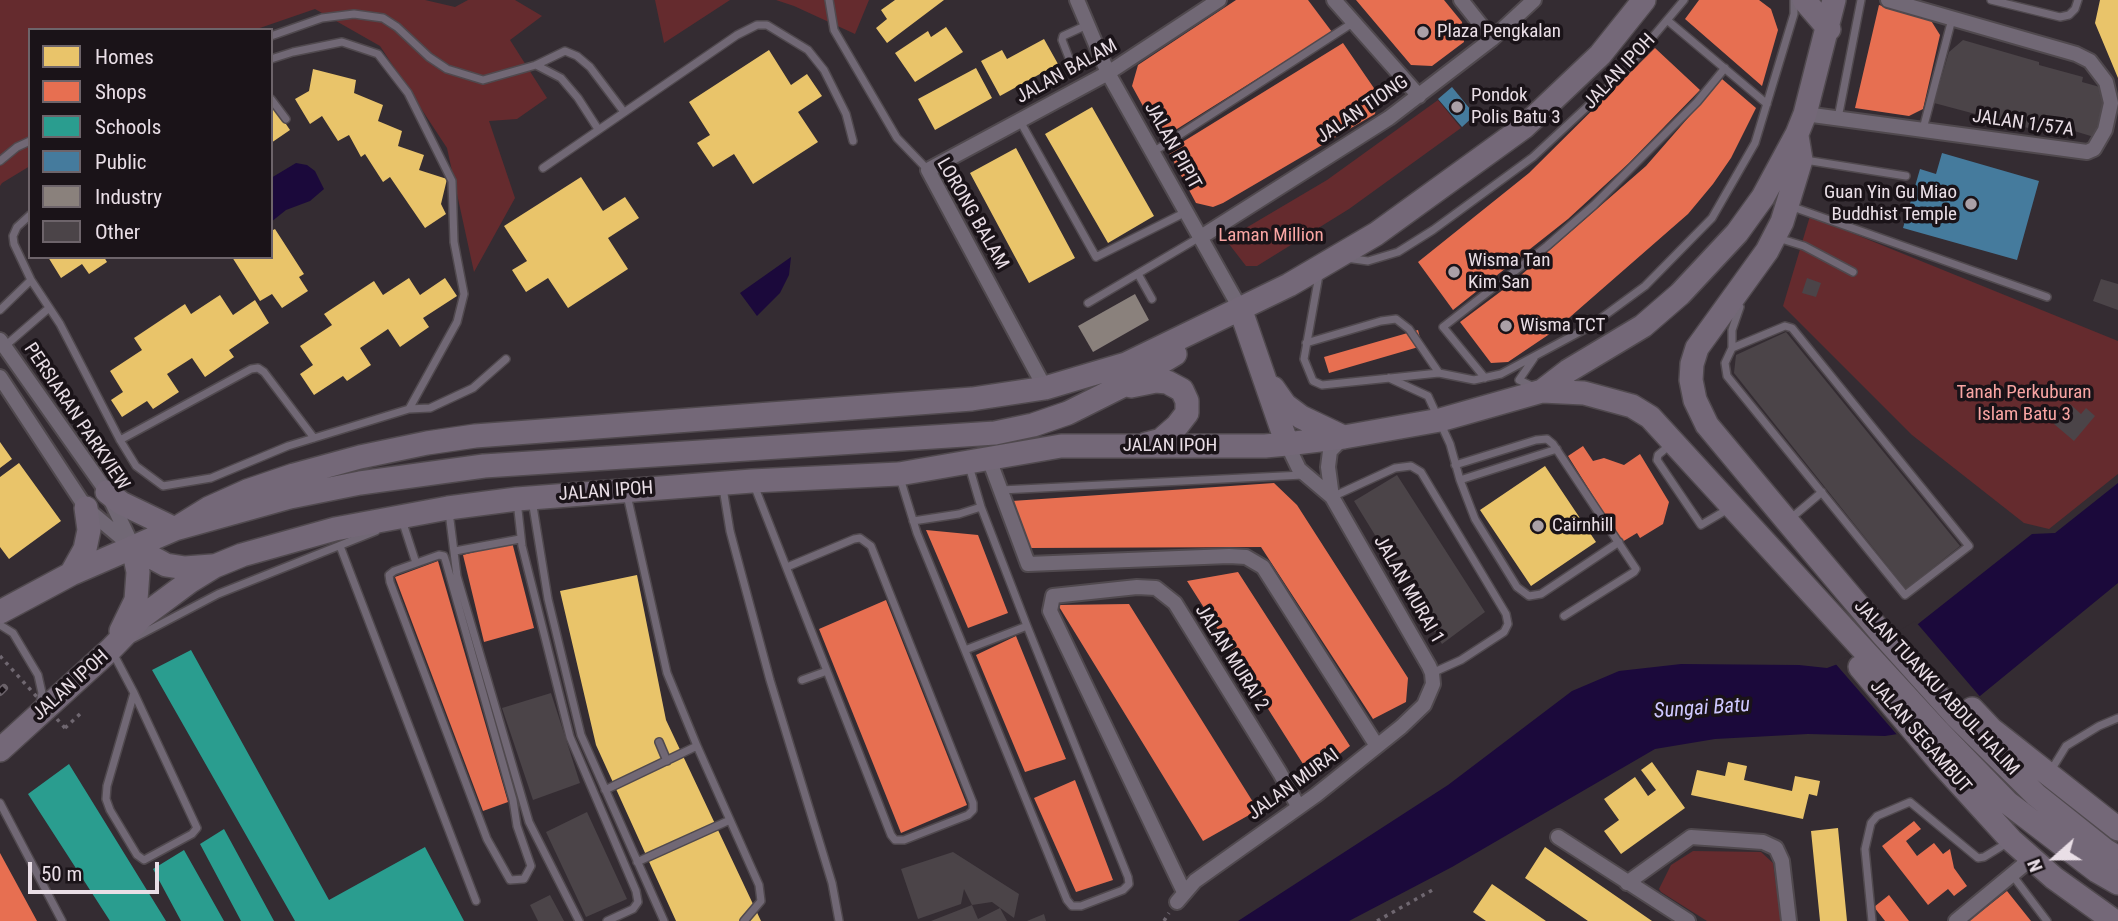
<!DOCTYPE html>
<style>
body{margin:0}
#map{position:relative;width:2118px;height:921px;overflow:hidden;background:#342c32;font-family:"Roboto Condensed",sans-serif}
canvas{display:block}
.legend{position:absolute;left:28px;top:28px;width:245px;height:231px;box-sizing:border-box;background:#1a1318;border:2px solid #6d646a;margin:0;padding:9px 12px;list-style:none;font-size:21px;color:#e9dee6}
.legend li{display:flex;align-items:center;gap:14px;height:35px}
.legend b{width:35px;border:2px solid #6d646a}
.north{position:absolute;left:2020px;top:823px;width:70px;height:70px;-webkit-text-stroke:5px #1a1318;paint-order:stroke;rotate:249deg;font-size:19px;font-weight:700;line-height:28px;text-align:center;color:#e9dee6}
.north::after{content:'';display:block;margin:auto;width:24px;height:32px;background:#e9dee6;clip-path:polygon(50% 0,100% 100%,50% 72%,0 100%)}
.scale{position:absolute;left:28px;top:862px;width:131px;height:32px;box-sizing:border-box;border:4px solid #e9dee6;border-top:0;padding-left:9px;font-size:21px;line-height:24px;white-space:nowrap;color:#e9dee6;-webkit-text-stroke:5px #1a1318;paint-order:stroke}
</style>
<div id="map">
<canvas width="2118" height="921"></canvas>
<ul class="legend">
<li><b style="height:19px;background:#e9c46a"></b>Homes</li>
<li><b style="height:19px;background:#e76f51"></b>Shops</li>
<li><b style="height:19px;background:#2a9d8f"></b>Schools</li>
<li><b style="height:19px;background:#457b9d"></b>Public</li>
<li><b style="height:19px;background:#8a817c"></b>Industry</li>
<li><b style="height:19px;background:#4b4448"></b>Other</li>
</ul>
<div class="north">N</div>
<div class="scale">50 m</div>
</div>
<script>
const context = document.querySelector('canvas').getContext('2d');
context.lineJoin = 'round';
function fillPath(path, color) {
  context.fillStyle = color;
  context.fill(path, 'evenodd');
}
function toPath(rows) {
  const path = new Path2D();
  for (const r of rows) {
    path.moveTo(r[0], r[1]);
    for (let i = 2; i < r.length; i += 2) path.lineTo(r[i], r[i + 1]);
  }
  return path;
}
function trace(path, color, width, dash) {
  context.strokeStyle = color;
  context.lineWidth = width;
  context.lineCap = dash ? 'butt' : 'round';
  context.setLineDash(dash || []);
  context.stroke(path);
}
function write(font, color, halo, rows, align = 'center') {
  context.font = font + ' "Roboto Condensed",sans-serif';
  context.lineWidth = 7;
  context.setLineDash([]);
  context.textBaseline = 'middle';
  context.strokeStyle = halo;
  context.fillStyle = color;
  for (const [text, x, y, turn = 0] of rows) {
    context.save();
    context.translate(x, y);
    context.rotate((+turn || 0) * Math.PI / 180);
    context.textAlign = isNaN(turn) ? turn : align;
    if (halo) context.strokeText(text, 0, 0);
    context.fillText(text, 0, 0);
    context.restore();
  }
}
fillPath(toPath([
 [0,0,425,0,455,7,468,0,515,0,542,16,510,40,547,98,517,119,489,121,515,198,474,272,447,148,380,46,315,9,254,30,30,30,30,166,2,183,0,186],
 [655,0,730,0,664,43],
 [776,0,869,0,855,34,794,6],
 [1438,100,1461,128,1349,209,1257,266,1246,266,1229,244,1234,235,1327,180],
 [1810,216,2118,341,2118,474,2049,529,2024,523,1912,435,1783,306],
 [1693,851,1761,852,1773,863,1781,921,1707,921,1661,892,1659,889,1671,865]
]), '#652b2e');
fillPath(toPath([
 [296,163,307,165,315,171,324,189,310,201,286,210,271,222,271,178],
 [791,257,789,275,780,293,757,316,740,293],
 [2118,483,2118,583,1980,696,1917,731,1885,736,1808,734,1715,739,1655,749,1452,867,1349,921,1238,921,1448,785,1572,691,1619,671,1681,664,1799,665,1827,668,1873,651,1918,624,2032,534,2055,533]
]), '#1b093b');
fillPath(toPath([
 [1915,621,1982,699,1918,734,1899,737,1834,662,1871,648]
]), '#342c32');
fillPath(toPath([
 [895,0,944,0,887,43,876,28,887,19,881,10],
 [2100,0,2118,0,2118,78,2095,23],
 [946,27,963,52,915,82,895,53,928,31,931,37],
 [1044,39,1058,64,1000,96,981,61,1002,50,1007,59],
 [769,50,791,85,807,74,822,96,798,112,818,142,753,184,734,154,713,167,697,143,710,135,689,102],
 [976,68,992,98,935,130,918,99],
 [313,69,356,80,354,93,383,105,378,121,402,131,398,146,424,155,419,170,447,179,441,204,446,214,425,228,390,177,383,182,365,154,361,157,349,135,338,141,322,116,310,124,295,99,309,91],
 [271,102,290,130,271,143],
 [1092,107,1154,216,1108,243,1045,134],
 [1016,148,1075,258,1029,283,970,173],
 [581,177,603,211,625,197,639,218,608,238,628,269,568,308,548,278,526,292,512,270,527,261,504,226],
 [275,229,304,274,299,277,308,291,282,308,272,294,260,301,232,257,271,257,271,231],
 [48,257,104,257,107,262,89,274,82,264,61,278],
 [409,278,420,295,445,278,457,296,423,318,429,327,400,347,388,329,360,348,371,365,347,381,343,376,314,395,300,374,313,365,300,346,332,325,324,314,374,281,383,295],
 [220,295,233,315,255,300,269,323,229,350,234,357,205,377,192,358,167,374,179,392,153,409,147,401,122,417,111,400,123,392,110,371,142,350,134,338,185,304,191,314],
 [0,442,12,459,0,468],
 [19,463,61,521,9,559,0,547,0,477],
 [1545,466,1596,542,1531,586,1480,510],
 [637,575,666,720,761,921,676,921,596,745,560,591],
 [1652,762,1685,808,1621,854,1604,831,1619,820,1604,799,1635,777,1648,796,1656,790,1641,770],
 [1728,762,1747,766,1744,780,1792,791,1795,776,1820,781,1817,796,1809,794,1803,819,1691,795,1697,770,1725,776],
 [1838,828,1847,921,1820,921,1811,831],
 [1545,847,1652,921,1588,921,1525,878],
 [1492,884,1546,921,1486,921,1473,912]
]), '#e9c46a');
fillPath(toPath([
 [1236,0,1308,0,1332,32,1161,139,1132,86,1138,65],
 [1356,0,1444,0,1462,22,1464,42,1432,66,1411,65],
 [1699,0,1759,0,1771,9,1778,30,1762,86,1685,19],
 [1879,5,1930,19,1940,35,1923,109,1909,116,1855,108],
 [1343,43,1378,94,1375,114,1223,203,1213,207,1196,203,1168,151],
 [1655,48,1700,90,1629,163,1568,219,1453,310,1418,262,1529,173],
 [1722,79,1756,108,1731,158,1713,184,1688,214,1554,331,1508,362,1491,363,1460,322,1512,283,1646,166],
 [1418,330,1422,346,1329,373,1324,357],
 [1583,446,1593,461,1604,458,1624,465,1640,454,1669,502,1663,524,1640,538,1637,533,1622,542,1568,456],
 [1274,483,1297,505,1408,678,1406,702,1373,719,1261,547,1030,548,1012,501],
 [926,530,978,535,1008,613,968,628],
 [512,542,534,628,484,642,463,555],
 [438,561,508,802,483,811,395,577],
 [1238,572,1350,746,1323,767,1303,764,1187,581],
 [886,600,967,805,901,833,819,629],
 [1129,604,1258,810,1203,841,1058,605],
 [1016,636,1066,759,1025,772,976,655],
 [1075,780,1113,880,1076,892,1034,798],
 [1914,821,1921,829,1906,841,1917,856,1934,843,1943,854,1950,849,1954,868,1967,886,1954,896,1948,889,1928,905,1882,846],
 [0,853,37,921,0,921],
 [2007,891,2031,921,1969,921],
 [1889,895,1909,921,1885,921,1874,907]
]), '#e76f51');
fillPath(toPath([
 [191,650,329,900,425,847,464,921,295,921,152,670],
 [69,764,166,921,110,921,28,794],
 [224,829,274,921,241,921,200,844],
 [184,850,224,921,181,921,153,869]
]), '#2a9d8f');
fillPath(toPath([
 [1452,87,1475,115,1462,127,1438,99],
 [1942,153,2039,181,2017,260,1903,228,1920,169,1936,174]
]), '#457b9d');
fillPath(toPath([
 [1135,294,1149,320,1093,352,1078,326]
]), '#8a817c');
fillPath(toPath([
 [1963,40,2039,62,2039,65,2083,77,2082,82,2107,89,2094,137,2071,130,2069,135,2029,124,2028,128,1934,103,1949,52],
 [1807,278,1821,283,1816,297,1802,293],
 [2101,279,2118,284,2118,310,2093,301],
 [1786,332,1960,546,1906,589,1734,373,1736,355],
 [2070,404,2081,414,2086,408,2095,416,2074,441,2054,424],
 [1397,475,1485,612,1442,644,1354,501],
 [551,693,580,783,533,800,502,708],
 [587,812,627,899,586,917,546,832],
 [953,852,1019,894,1014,918,992,902,972,905,964,889,961,904,918,919,901,869],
 [550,895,564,921,538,921,530,905],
 [972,905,978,919,1000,908,1007,921,931,921],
 [1044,914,1046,921,1027,921]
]), '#4b4448');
const service = toPath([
 [829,0,834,30,897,138,928,170],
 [1991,0,2060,17,2069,15,2075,9,2078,0],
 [1667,20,1767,104],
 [271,36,322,18,354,14,383,18,397,27,429,57,447,69,483,80,536,65,565,51,577,56,590,67,624,112],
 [1069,58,1062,40,1063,36,1087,25],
 [536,65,561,78,578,98,598,129],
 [271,99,286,119],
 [1838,118,1861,0],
 [1020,121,1096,257,1186,212],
 [1923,129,1952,19],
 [1153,152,1354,22],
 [1805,160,1906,176],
 [0,161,17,147,30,141],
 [543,168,737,35,757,25,767,25,808,50,824,70,846,114,853,141],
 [1790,206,2047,297],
 [30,215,17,227,13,236,14,244,31,280,60,324,120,440,136,466,163,486,211,478,288,446,409,409,457,322,464,294,454,242,452,181,408,93,378,54,342,42,293,52,271,59],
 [1778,238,1804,246,1853,272],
 [1346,258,1368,261,1398,252,1433,230,1533,157,1618,78,1684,0],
 [1138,274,1152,299],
 [1319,275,1304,359,1313,381,1322,385,1439,373,1474,380,1501,374,1589,327,1645,286,1712,218,1755,143,1794,14,1794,0],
 [1088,303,1200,237],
 [0,310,31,280],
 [1306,343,1381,321,1396,319,1409,329,1439,373],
 [5,346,49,308],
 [1732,348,1785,326,1792,328,1969,546,1905,595,1727,376,1725,363,1732,348,1732,330,1740,307],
 [1534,358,1519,380,1534,387],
 [1389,378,1428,396,1450,444,1460,480,1475,519,1517,587,1529,596,1541,594,1619,542],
 [1485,378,1443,327,1547,246,1594,205,1697,102,1725,68],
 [409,409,430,408,473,388,506,359],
 [120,440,251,369,258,368,264,372,314,438],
 [1671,444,1658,455,1657,460,1701,525,1730,508],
 [1455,465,1536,440,1547,439,1553,444,1636,569,1634,572,1564,616],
 [900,478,917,533,1067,900,1072,906,1081,906,1123,890,1129,884,1128,877,1027,626,981,507,969,466],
 [1460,480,1557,449],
 [754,485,827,671,802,680],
 [723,488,730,531,770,680,832,883,839,921],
 [1001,490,1303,475],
 [627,495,667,673,697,746,759,885,761,901,744,921],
 [1332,497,1395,468,1411,466,1421,472,1506,614,1508,624,1504,632,1461,660,1432,673],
 [532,500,548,599,581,735,664,921],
 [517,501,522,546,570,737,636,891,638,902,633,909,607,921],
 [449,512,457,576,529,822,579,921],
 [1790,519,1822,492],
 [402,520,416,563],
 [913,521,959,514,981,507],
 [340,546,476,901],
 [455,551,520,539],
 [439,555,444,556,446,562,513,800,517,826,531,866,524,879,510,880,487,839,390,582,389,575,394,571,439,555],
 [787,567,854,539,860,538,871,546,973,803,973,810,968,815,904,840,895,840,891,835,827,671],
 [0,625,13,633,38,675,42,693,40,704],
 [134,638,218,594,376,531],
 [965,650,1027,626],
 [113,653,134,693,197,828,192,834,144,860,137,855,110,810,106,799,107,786,134,693],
 [659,742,667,761],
 [2050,772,2066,746,2099,726,2118,718],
 [605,790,697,746],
 [0,803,62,921],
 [637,862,730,820],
 [2013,876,2047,921],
 [1872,921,1865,849,1871,823,1877,816,1910,802,1978,858,1984,857,2007,843]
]);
const minor = toPath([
 [1077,0,1108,73,1240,308],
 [1334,0,1419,96],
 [1461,0,1492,39],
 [1805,114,2087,152,2094,149,2105,130,2111,103,2106,82,2090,61,2076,54,1888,0],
 [1201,237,1389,118,1492,39,1534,0],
 [0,340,107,492,133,547],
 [0,377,86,508,131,546],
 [1045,388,928,170,1108,73,1219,0],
 [1287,444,1299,469,1332,497],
 [989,459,1028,564,1229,556,1246,557,1263,567,1377,746],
 [1558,837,1688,921],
 [1627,883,1691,837,1763,842,1776,848,1782,861,1789,921],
 [1184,892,1050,611,1053,596,1137,587,1156,588,1175,603,1280,773,1298,806],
 [1177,902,1195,881,1316,795,1401,727,1424,705,1433,684,1432,673,1429,666,1332,497,1328,467,1330,451,1343,438],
 [1956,921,2032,858]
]);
const primary = toPath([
 [1804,0,1829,29],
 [1797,136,1801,160,1782,222,1767,251,1697,348,1692,364,1691,380,1695,400,1707,425,1787,521,1883,635,1956,716,2036,795,2105,850,2118,858],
 [1240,308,1287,444],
 [1131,386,1156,381,1167,382,1182,390,1187,401,1187,413,1177,426,1161,440,1146,444],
 [1273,388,1285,405,1301,417,1341,436],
 [1542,391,1584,393,1632,406,1650,417,1938,731,2008,803,2097,871,2118,883],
 [107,492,121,503,175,529],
 [175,529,209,508,247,491,294,475,360,457,427,443,475,436,972,399,1045,388,1126,364,1289,285,1376,234,1524,127,1600,55,1644,0],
 [133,547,166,565,185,568,212,566],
 [71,574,85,549,89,530,86,508],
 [0,612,71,574,175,529,290,497,360,483,484,466,995,433,1033,425,1068,413,1122,386,1175,354],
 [121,631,136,600,138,572,133,547],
 [1860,667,1940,762,2011,840,2054,878,2114,921],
 [1972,709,1991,729,2118,829],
 [0,750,111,649,142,617,189,582,215,566,242,555,335,529,448,508,517,499,752,481,899,474,1061,446,1265,446,1287,444,1344,437,1440,420,1542,391,1568,371,1643,326,1680,294,1737,233,1763,197,1797,134,1805,114,1834,0]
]);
trace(service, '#50494e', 10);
trace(minor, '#50494e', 18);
trace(primary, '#50494e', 26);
trace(toPath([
 [65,728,81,713,83,716],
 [1164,921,1169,913],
 [1377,921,1436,888]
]), '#6f6770', 3.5, [3.5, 5]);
trace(service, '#716875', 7);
trace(minor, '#716875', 14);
trace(primary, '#746878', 23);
const rail = toPath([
 [0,692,4,688]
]);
trace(rail, '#6a6269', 8);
trace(rail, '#1a1318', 5, [16]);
trace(toPath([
 [0,656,65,728]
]), '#6f6770', 3.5, [3.5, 5]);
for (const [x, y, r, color] of [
 [1423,32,7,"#aaa0a7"],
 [1457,107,7,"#aaa0a7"],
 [1971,204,7,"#aaa0a7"],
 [1454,272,7,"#aaa0a7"],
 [1506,326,7,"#aaa0a7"],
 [1538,526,7,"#aaa0a7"]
]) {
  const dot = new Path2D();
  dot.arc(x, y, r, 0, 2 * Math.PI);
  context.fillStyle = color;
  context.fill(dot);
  trace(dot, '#1a1318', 2.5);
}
write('19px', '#e9dee6', '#1a1318', [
 ["Plaza Pengkalan",1437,32],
 ["Pondok",1471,96],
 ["Polis Batu 3",1471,118],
 ["Guan Yin Gu Miao",1957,193,"right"],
 ["Buddhist Temple",1957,215,"right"],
 ["Wisma Tan",1468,261],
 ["Kim San",1468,283],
 ["Wisma TCT",1520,326],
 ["Cairnhill",1552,526]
], 'left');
write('19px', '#e9dee6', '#1a1318', [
 ["JALAN BALAM",1067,72,-29],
 ["JALAN IPOH",1620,72,-47],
 ["JALAN TIONG",1363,110,-34],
 ["JALAN 1/57A",2023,124,8],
 ["JALAN PIPIT",1172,146,61],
 ["LORONG BALAM",972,214,60],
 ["PERSIARAN PARKVIEW",76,417,56],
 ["JALAN IPOH",1170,446],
 ["JALAN IPOH",606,492,-4],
 ["JALAN MURAI 1",1408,590,60],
 ["JALAN MURAI 2",1231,658,58],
 ["JALAN IPOH",71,686,-42],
 ["JALAN TUANKU ABDUL HALIM",1936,688,47],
 ["JALAN SEGAMBUT",1920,737,49],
 ["JALAN MURAI",1294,785,-36]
]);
write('19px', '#f9a5a3', '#1a1318', [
 ["Laman Million",1271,236],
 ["Tanah Perkuburan",2024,393],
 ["Islam Batu 3",2024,415]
]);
write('italic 21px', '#cfc8ff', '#1a1318', [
 ["Sungai Batu",1702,709,-4]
]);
</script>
